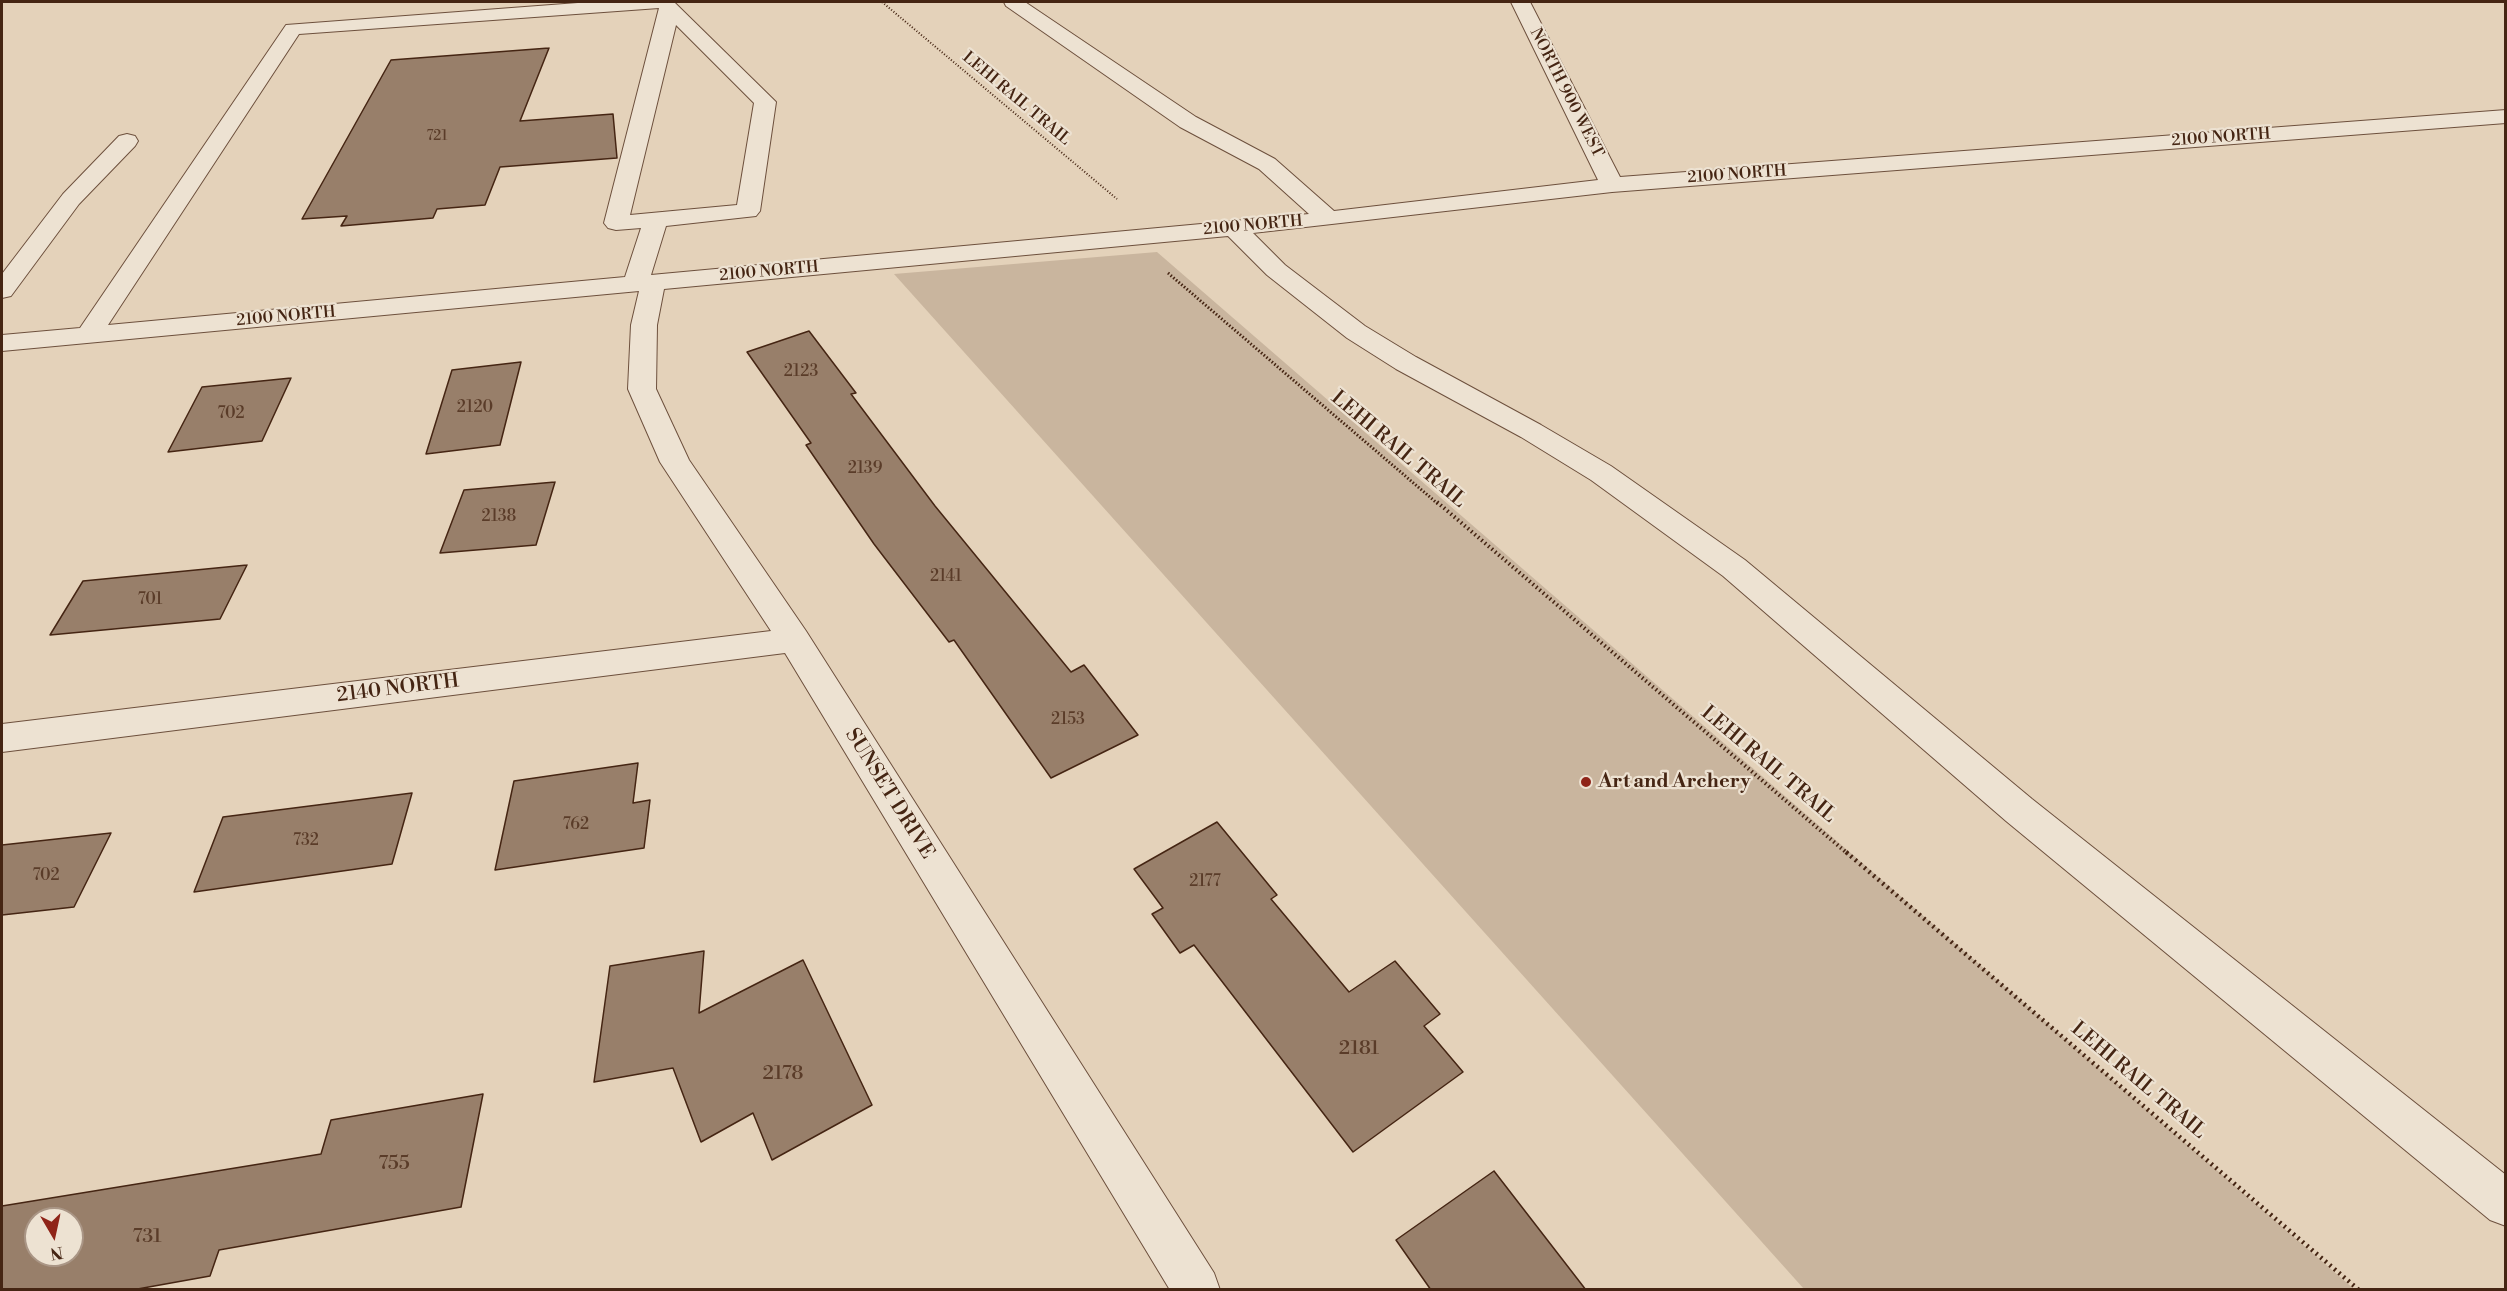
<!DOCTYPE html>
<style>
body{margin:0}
#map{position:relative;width:2507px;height:1291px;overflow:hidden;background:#e4d2ba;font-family:"Libre Bodoni",serif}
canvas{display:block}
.frame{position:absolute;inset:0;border:3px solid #452513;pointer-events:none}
.north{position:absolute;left:24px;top:1207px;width:60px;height:60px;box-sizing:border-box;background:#ede2d2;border:2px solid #aa9686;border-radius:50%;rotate:171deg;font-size:16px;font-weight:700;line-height:24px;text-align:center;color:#452513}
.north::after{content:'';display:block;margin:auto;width:21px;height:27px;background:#8f2418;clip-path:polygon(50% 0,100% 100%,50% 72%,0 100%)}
</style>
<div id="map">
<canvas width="2507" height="1291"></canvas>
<div class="frame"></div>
<div class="north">N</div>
</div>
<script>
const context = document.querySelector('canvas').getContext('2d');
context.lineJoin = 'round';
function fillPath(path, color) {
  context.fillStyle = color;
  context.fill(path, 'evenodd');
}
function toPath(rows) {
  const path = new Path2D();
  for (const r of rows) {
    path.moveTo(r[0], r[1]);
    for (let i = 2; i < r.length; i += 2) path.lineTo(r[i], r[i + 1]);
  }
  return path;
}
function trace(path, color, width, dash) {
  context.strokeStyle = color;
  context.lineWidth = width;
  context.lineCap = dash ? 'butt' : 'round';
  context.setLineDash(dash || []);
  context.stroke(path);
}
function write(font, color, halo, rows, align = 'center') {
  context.font = font + ' "Libre Bodoni",serif';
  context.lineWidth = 4.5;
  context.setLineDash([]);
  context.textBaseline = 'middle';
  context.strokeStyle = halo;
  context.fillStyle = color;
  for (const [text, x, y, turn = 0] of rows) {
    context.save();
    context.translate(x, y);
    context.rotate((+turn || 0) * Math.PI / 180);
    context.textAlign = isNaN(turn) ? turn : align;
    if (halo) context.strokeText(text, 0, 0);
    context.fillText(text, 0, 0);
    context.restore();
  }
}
fillPath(toPath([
 [1157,252,2354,1289,1804,1289,894,274]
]), '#c9b59e');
const building = toPath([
 [549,48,520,121,613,114,617,158,500,167,485,205,437,209,433,218,341,226,347,216,302,219,391,60,549,48],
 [809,331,856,393,851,394,935,506,1071,672,1084,665,1138,735,1051,778,954,640,949,642,874,544,806,445,811,443,747,352,809,331],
 [521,362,500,445,426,454,452,370,521,362],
 [291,378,262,441,168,452,202,387,291,378],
 [555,482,536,545,440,553,464,490,555,482],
 [247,565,220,619,50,635,83,581,247,565],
 [638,763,633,803,650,800,644,848,495,870,514,781,638,763],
 [412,793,392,864,194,892,223,817,412,793],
 [1217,822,1277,895,1271,899,1349,992,1395,961,1440,1014,1424,1026,1463,1072,1353,1152,1194,945,1180,953,1152,914,1163,908,1134,869,1217,822],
 [111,833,74,907,2,915,2,845,111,833],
 [704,951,699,1013,803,960,872,1105,772,1160,753,1113,701,1142,673,1068,594,1082,610,966,704,951],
 [483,1094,461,1207,219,1250,210,1276,132,1290,2,1290,2,1206,321,1154,331,1120,483,1094],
 [36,1219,72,1219,72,1255,36,1255,36,1219],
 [1494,1171,1586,1290,1431,1290,1396,1240,1494,1171]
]);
fillPath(building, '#987f6a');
trace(building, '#452513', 1.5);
const minor = toPath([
 [591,2,674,2,776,102,760,211,756,216,666,226,651,275,1309,214,1259,169,1180,127,1006,6,1004,2,1025,2,1196,117,1275,159,1334,211,1598,180,1511,2,1530,2,1620,177,2506,110,2506,123,1612,192,1253,233,1285,265,1365,326,1416,357,1541,425,1611,466,1745,560,2032,799,2506,1175,2506,1226,2490,1220,2006,821,1723,576,1591,480,1521,437,1396,369,1347,338,1267,275,1228,236,664,289,657,325,656,389,689,460,806,631,1214,1273,1220,1290,1170,1290,785,653,2,752,2,724,771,631,660,462,628,389,631,325,639,291,2,351,2,335,80,328,286,25,591,2],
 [659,8,604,223,608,228,616,230,641,228,625,277,108,325,299,34,659,8],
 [676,25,754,103,737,205,630,215,676,25],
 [127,134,135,136,138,141,135,146,79,204,11,296,2,298,2,274,63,194,119,136,127,134]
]);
trace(minor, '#6d503d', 2);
trace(toPath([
 [882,2,1117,199]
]), '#452513', 2, [1, 2]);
trace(toPath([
 [1168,273,1438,504]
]), '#452513', 3, [1.5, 2]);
trace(toPath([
 [1437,502,1848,854]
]), '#452513', 4, [1.5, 3]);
trace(toPath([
 [1846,852,2359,1290]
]), '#452513', 4.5, [2, 4]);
fillPath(minor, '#ede2d2');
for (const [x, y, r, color] of [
 [1586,782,6,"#8f2418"]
]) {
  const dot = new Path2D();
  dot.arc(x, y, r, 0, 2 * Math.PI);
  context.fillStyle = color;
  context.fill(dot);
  trace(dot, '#ede2d2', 2);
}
write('14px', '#5a3c29', null, [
 ["721",437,137]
]);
write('16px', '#452513', '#ede2d2', [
 ["NORTH 900 WEST",1566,93,63],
 ["LEHI RAIL TRAIL",1016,99,40],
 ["2100 NORTH",2221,138,-4],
 ["2100 NORTH",1737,175,-4],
 ["2100 NORTH",1253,226,-5],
 ["2100 NORTH",769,272,-5],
 ["2100 NORTH",286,317,-5]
]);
write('16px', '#5a3c29', null, [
 ["2123",801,372],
 ["2120",475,408],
 ["702",231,414],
 ["2139",865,469],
 ["2138",499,517],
 ["2141",946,577],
 ["701",150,600],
 ["2153",1068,720],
 ["762",576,825],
 ["732",306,841],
 ["702",46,876],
 ["2177",1205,882]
]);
write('20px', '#452513', '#ede2d2', [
 ["LEHI RAIL TRAIL",1398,450,40],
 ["2140 NORTH",398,689,-7],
 ["LEHI RAIL TRAIL",1768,765,40],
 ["SUNSET DRIVE",889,794,58],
 ["LEHI RAIL TRAIL",2138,1081,40]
]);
write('bold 20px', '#452513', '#ede2d2', [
 ["Art and Archery",1598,782]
], 'left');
write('20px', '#5a3c29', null, [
 ["2181",1359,1049],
 ["2178",783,1074],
 ["755",394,1164],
 ["731",147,1237]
]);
</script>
